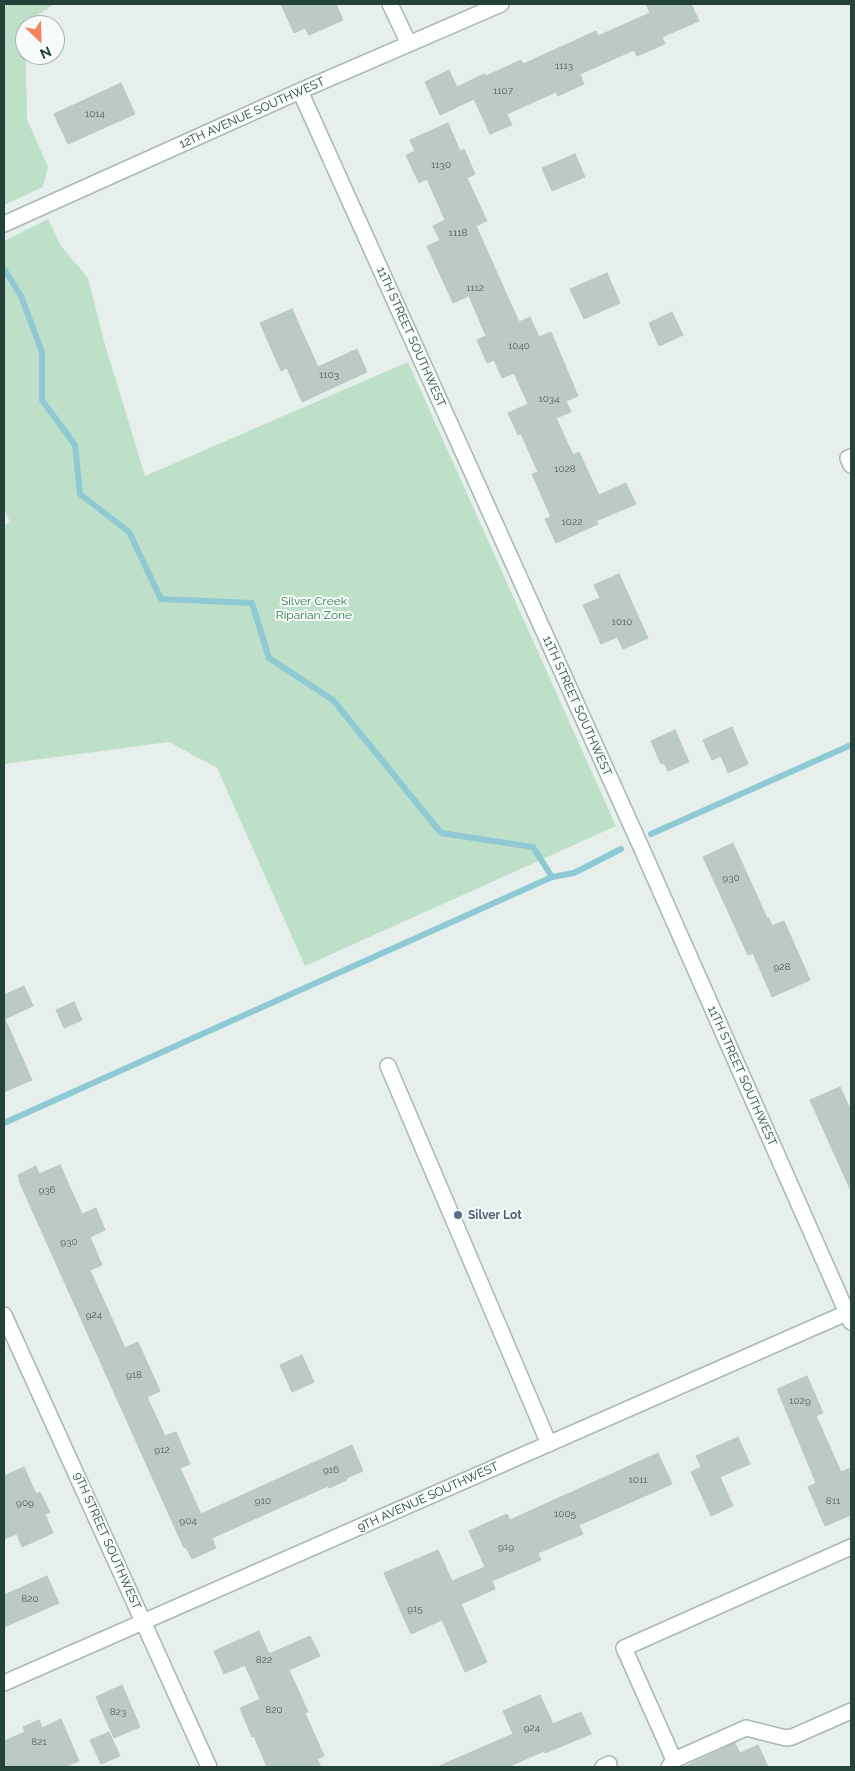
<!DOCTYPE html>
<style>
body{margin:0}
#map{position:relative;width:855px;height:1771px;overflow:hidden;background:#e6efeb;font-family:Raleway,sans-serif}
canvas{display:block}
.frame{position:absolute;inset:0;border:5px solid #24423a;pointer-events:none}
.north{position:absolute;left:15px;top:15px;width:50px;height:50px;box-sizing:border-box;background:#f7fbf9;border:1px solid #a3b1ad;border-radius:50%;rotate:156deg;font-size:14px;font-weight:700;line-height:20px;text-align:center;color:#24423a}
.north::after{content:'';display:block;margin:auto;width:18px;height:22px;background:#f4845f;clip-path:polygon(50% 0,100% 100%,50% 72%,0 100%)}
</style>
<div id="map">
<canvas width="855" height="1771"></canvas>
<div class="frame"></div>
<div class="north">N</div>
</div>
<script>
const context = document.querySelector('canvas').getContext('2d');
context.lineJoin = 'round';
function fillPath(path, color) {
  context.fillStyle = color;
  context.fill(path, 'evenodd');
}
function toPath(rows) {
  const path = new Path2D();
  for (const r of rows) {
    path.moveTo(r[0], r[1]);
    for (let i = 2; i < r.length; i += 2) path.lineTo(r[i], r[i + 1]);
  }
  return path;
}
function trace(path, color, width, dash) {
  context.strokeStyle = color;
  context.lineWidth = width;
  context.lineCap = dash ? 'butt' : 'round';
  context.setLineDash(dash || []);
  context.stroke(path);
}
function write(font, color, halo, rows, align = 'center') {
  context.font = font + ' Raleway,sans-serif';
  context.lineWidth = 4;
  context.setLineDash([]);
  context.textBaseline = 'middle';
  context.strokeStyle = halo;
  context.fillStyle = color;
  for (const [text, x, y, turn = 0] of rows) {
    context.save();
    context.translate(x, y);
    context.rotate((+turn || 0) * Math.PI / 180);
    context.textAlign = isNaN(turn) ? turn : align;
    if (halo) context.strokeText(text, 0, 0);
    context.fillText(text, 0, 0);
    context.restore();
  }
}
fillPath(toPath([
 [4,4,55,4,31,19,30,25,25,25,27,119,48,167,43,187,4,205],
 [48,219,61,246,88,278,104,341,145,476,408,362,616,826,305,966,217,768,169,742,4,764,4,525,10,522,4,508,4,241]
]), '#bfe0c8');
trace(toPath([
 [4,269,21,296,42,352,42,400,75,445,80,494,129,532,161,599,252,603,269,658,333,700,441,833,533,847,552,877,574,873,621,849],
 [651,834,851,745],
 [4,1123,552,877]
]), '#8ec9d4', 6);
const building = toPath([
 [281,4,336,4,343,20,309,35,305,28,294,33,281,4],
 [646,4,691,4,699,21,662,37,665,44,637,56,634,50,580,74,584,84,558,96,556,92,507,114,512,125,490,134,474,99,440,115,425,82,449,70,457,87,484,74,486,76,521,60,523,64,596,31,598,36,650,13,646,4],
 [121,83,135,114,68,144,54,114,121,83],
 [448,123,460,151,464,149,475,174,467,178,487,221,476,226,519,322,530,317,539,337,551,332,578,396,566,401,571,412,556,418,573,455,579,452,599,495,626,483,636,504,596,521,598,524,556,543,545,519,551,517,532,474,538,472,521,434,518,435,508,413,528,404,514,373,502,378,494,360,487,363,477,340,486,336,469,296,453,303,427,246,440,240,433,226,445,220,427,179,419,183,406,155,415,151,410,140,448,123],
 [575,154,585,177,552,191,542,168,575,154],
 [607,273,620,303,584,319,570,289,607,273],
 [292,309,318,367,357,349,367,372,302,402,287,368,281,371,260,323,292,309],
 [672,312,683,335,659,346,649,323,672,312],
 [619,574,648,638,623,649,617,637,601,644,583,605,600,598,594,585,619,574],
 [732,727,748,764,728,773,721,756,712,760,703,740,732,727],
 [675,730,689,762,668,771,664,763,661,764,651,741,675,730],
 [733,843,767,918,769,918,772,926,784,921,810,980,772,997,753,953,748,955,703,857,733,843],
 [24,986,33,1006,5,1019,32,1080,4,1092,4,995,24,986],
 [74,1002,82,1020,64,1028,56,1010,74,1002],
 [840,1087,851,1111,851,1191,810,1100,840,1087],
 [60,1165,82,1214,96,1208,105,1230,90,1237,102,1265,90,1270,125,1348,138,1342,160,1391,147,1397,165,1436,176,1432,190,1464,180,1468,201,1514,352,1445,363,1471,347,1478,347,1480,329,1488,328,1486,212,1538,216,1548,192,1559,186,1547,184,1548,19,1181,20,1180,18,1175,36,1166,39,1174,60,1165],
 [302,1355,314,1382,292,1392,280,1365,302,1355],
 [807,1376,823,1413,816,1416,841,1472,851,1468,851,1515,825,1526,808,1487,816,1483,777,1389,807,1376],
 [738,1437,750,1464,720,1477,733,1506,711,1516,691,1472,701,1467,696,1456,738,1437],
 [658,1453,672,1484,579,1525,583,1534,538,1553,541,1560,492,1581,495,1589,461,1604,487,1662,465,1672,442,1620,411,1634,384,1573,438,1550,452,1581,485,1567,469,1531,507,1514,510,1520,658,1453],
 [24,1467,36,1494,40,1492,50,1512,45,1514,53,1533,22,1547,17,1534,4,1539,4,1476,24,1467],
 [47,1576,59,1603,4,1627,4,1595,47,1576],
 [259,1631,269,1654,310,1636,320,1656,289,1670,308,1712,305,1713,324,1756,317,1759,321,1767,267,1767,254,1736,252,1737,240,1708,260,1699,245,1665,224,1674,214,1651,259,1631],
 [122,1685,140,1727,114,1738,96,1697,122,1685],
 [540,1695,553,1724,581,1712,591,1734,545,1753,544,1751,508,1767,437,1767,513,1734,503,1711,540,1695],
 [61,1719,79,1761,65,1767,4,1767,4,1741,25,1732,23,1727,39,1720,42,1728,61,1719],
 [109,1732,120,1756,101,1764,90,1740,109,1732],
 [735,1743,740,1753,758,1745,768,1767,684,1767,735,1743]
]);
fillPath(building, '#bbcac4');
trace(building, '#b8c9c2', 1);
const minor = toPath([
 [390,4,409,44],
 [300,91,641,847,851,1322],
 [4,224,300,91,501,4],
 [851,457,848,458,851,465],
 [388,1066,549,1444],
 [4,1315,209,1767],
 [4,1683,851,1311],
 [674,1760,624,1648,851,1547],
 [603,1767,609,1764],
 [669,1767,674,1760,746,1728,786,1738,792,1737,851,1711]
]);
trace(minor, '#a8b8b2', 18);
trace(minor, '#fff', 15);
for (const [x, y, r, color] of [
 [458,1215,5,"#5c6f8a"]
]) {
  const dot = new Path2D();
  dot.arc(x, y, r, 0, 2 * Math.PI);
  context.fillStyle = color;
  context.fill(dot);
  trace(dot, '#f7fbf9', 2);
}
write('10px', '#4a645c', null, [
 ["1113",564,66],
 ["1107",503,91],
 ["1014",95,114],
 ["1130",441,165],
 ["1118",458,233],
 ["1112",475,288],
 ["1040",519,346],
 ["1103",329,375],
 ["1034",549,399],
 ["1028",565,469],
 ["1022",572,522],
 ["1010",622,622],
 ["930",731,878],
 ["928",782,967],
 ["936",47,1190],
 ["930",69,1242],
 ["924",94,1315],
 ["918",134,1375],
 ["1029",800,1401],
 ["912",162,1450],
 ["916",331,1470],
 ["1011",638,1480],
 ["910",263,1501],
 ["811",833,1501],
 ["909",25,1503],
 ["1005",565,1514],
 ["904",188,1521],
 ["919",506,1547],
 ["820",30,1599],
 ["915",415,1609],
 ["822",264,1660],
 ["820",274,1710],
 ["823",118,1712],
 ["924",532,1728],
 ["821",39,1742]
]);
write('12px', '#24423a', '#f7fbf9', [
 ["12TH AVENUE SOUTHWEST",252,113,-24],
 ["11TH STREET SOUTHWEST",411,337,66],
 ["11TH STREET SOUTHWEST",577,706,66],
 ["11TH STREET SOUTHWEST",742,1076,66],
 ["9TH AVENUE SOUTHWEST",428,1497,-24],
 ["9TH STREET SOUTHWEST",107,1541,66]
]);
write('12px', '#2d7a4b', '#f7fbf9', [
 ["Silver Creek",314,601],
 ["Riparian Zone",314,615]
]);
write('bold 12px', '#4e5e75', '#f7fbf9', [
 ["Silver Lot",468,1215]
], 'left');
</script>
